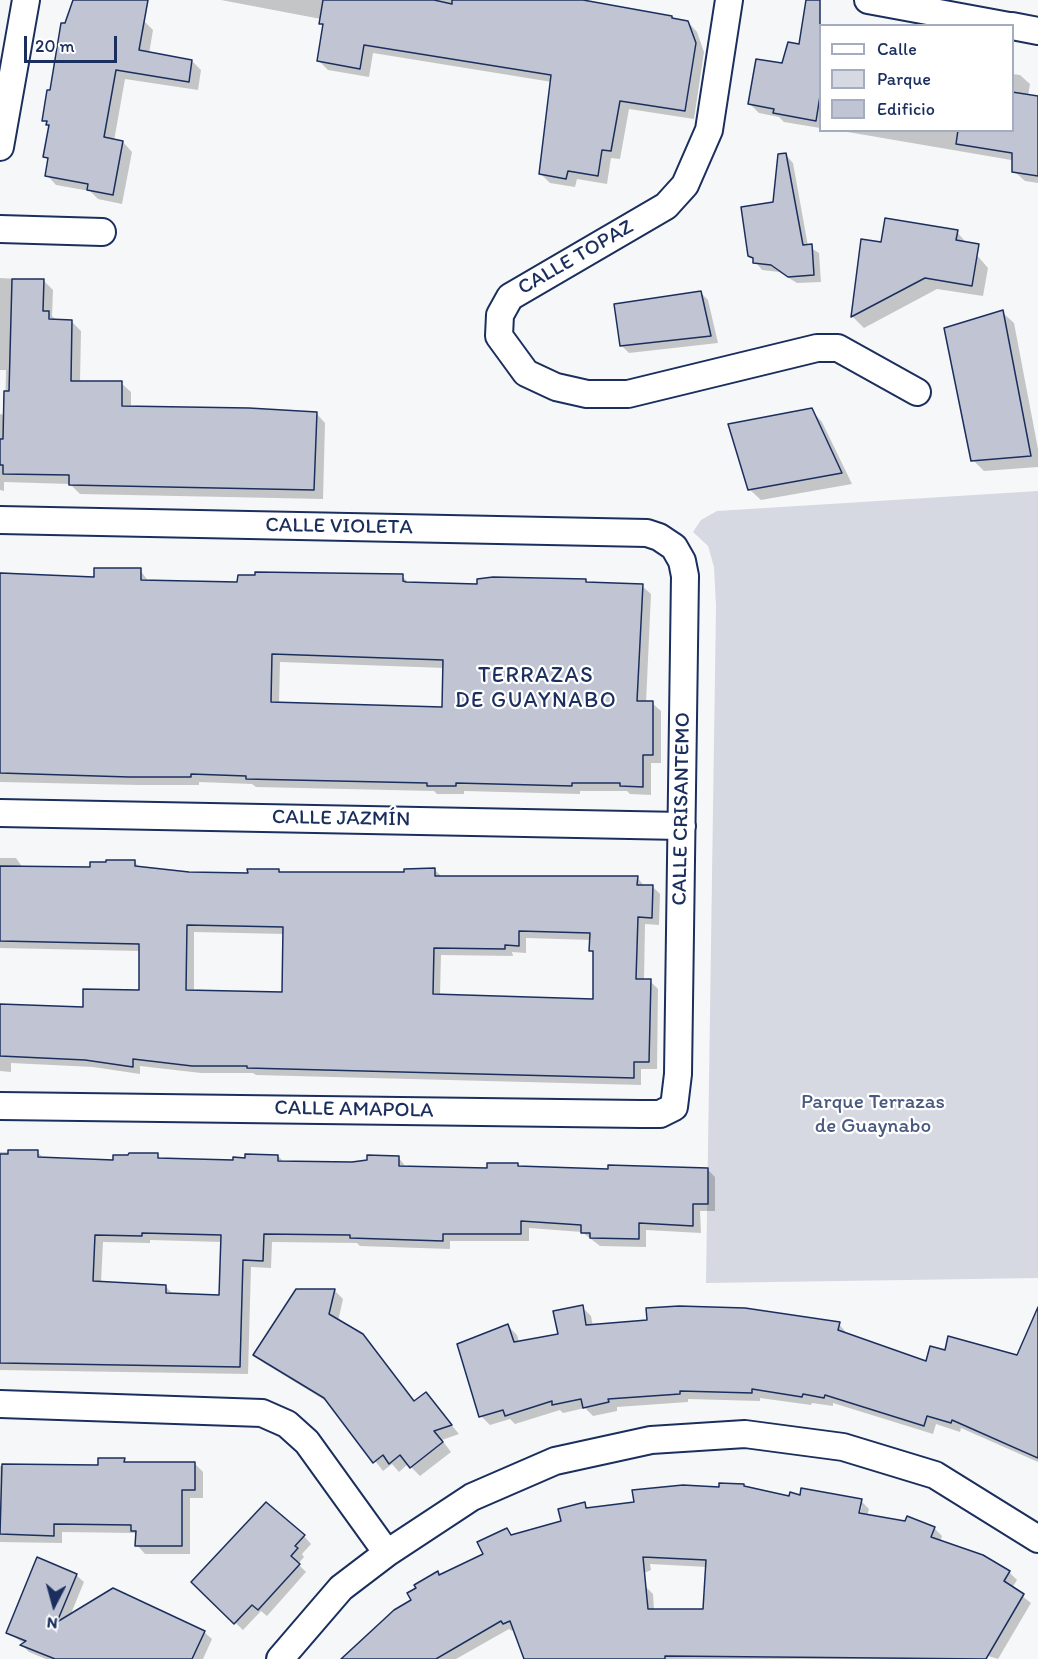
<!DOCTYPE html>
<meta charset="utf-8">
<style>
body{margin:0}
#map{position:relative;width:1038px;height:1659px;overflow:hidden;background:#f6f7f9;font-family:Itim,sans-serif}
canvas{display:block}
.legend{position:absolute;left:819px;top:24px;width:195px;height:108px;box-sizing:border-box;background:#fff;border:2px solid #a4acbf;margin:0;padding:8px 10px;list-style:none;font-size:18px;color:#1b2f5e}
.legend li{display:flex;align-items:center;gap:12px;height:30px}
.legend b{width:30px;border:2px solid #a4acbf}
.north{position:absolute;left:24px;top:1575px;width:60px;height:60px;-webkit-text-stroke:4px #fff;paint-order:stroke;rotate:186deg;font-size:16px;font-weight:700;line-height:24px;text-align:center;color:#1b2f5e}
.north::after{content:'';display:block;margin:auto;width:21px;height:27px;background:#1b2f5e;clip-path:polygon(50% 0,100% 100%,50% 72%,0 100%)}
.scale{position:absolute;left:24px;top:36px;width:93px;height:27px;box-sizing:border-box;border:3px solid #1b2f5e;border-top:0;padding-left:8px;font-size:18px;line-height:21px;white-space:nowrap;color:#1b2f5e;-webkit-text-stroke:4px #fff;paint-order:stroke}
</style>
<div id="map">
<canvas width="1038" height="1659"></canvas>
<ul class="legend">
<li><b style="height:8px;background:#fff"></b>Calle</li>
<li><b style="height:16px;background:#d6d9e2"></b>Parque</li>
<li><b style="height:16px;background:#c0c4d3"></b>Edificio</li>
</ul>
<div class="north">N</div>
<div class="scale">20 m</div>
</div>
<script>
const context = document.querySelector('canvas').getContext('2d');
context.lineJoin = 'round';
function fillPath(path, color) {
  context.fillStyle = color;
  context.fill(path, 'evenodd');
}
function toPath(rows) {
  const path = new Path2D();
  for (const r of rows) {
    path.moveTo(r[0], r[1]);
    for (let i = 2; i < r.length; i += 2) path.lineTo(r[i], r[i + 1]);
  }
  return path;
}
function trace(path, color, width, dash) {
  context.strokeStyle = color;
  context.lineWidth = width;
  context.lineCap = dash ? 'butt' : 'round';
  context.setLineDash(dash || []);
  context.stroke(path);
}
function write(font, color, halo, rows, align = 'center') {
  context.font = font + ' Itim,sans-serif';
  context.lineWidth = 4.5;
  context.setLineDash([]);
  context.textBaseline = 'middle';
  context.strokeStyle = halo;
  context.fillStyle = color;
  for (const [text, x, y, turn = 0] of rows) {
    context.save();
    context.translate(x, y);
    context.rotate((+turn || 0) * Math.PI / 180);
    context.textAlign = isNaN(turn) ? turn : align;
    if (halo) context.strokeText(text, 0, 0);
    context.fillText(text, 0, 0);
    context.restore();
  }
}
fillPath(toPath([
 [1038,491,1038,1278,706,1283,716,606,714,567,708,546,693,532,701,520,717,511]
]), '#d6d9e2');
fillPath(toPath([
 [221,0,574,0,688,22,697,32,704,52,694,119,629,109,620,159,611,158,607,184,577,179,575,187,550,183,541,174,552,82,373,53,369,77,328,70,319,61,324,27,320,23,321,19],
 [68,13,144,21,153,30,149,54,192,61,201,70,198,90,125,79,114,141,123,142,132,152,122,204,98,199,90,191,56,185,47,175,49,161,45,157,51,127,44,120],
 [802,38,820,41,820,128,784,122,779,117,759,113,750,104,800,46],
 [1012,74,1020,75,1030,84,1028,96,1038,98,1038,183,1025,181,1015,172,1017,161,836,130,1012,130],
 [786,155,793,163,808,246,819,253,821,282,797,283,779,272,762,270,750,255,775,203],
 [957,232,988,268,983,296,937,289,864,328,853,317,863,241,882,243],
 [0,278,43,280,53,290,52,316,57,321,71,321,81,331,80,382,121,383,131,392,131,407,316,413,325,423,323,499,80,494,70,484,4,482,4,491,0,490,0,414,5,415,6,370,0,370],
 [700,292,708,300,718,343,629,353,621,345],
 [1002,312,1014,323,1038,449,1038,467,984,471,973,460],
 [811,410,822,422,852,484,761,500,749,489],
 [140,570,149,582,239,584,402,576,410,584,478,586,585,580,588,583,642,586,651,594,646,703,652,703,661,711,661,763,651,763,651,795,630,794,627,791,580,791,580,794,464,791,464,794,437,794,434,791,256,787,252,784,199,782,199,785,138,785,0,782,0,572,95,579],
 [280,662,445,668,443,708,279,704],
 [0,858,16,858,23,868,91,869,135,862,141,869,189,874,249,874,278,871,281,873,405,874,435,870,442,877,637,877,645,887,652,886,660,894,659,925,645,924,644,981,650,981,658,989,657,1069,641,1069,641,1085,256,1075,253,1073,201,1073,140,1066,140,1074,93,1067,11,1063,11,1072,0,1071,0,1005,85,1009,140,992,141,951,0,948],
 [194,932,285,934,284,993,194,992],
 [526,938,591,940,591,950,595,954,594,1000,440,996,441,955,513,956,512,952,526,953],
 [0,1152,37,1152,45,1159,114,1161,157,1155,162,1159,235,1162,278,1156,284,1162,352,1163,398,1157,406,1167,488,1170,518,1164,521,1168,610,1171,707,1169,715,1177,715,1211,700,1211,701,1233,646,1230,646,1247,600,1246,582,1232,529,1228,529,1241,450,1241,450,1249,360,1246,357,1243,272,1242,271,1268,251,1267,248,1374,0,1370],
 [150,1240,222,1242,220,1296,173,1294,166,1287,101,1283,103,1242,150,1243],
 [334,1290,343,1299,338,1321,371,1345,415,1402,426,1394,459,1434,442,1440,451,1452,420,1476,408,1464,399,1472,392,1464,383,1471,331,1404,264,1363,255,1354],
 [582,1307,591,1316,593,1326,839,1324,848,1335,927,1362,946,1351,1018,1357,1038,1349,1038,1462,961,1428,960,1432,936,1424,933,1434,833,1403,833,1406,812,1403,811,1405,760,1398,760,1401,688,1399,688,1402,617,1407,617,1411,593,1416,585,1408,563,1413,560,1410,515,1424,510,1419,490,1425,481,1416,508,1326,517,1335,519,1342,560,1335],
 [124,1460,128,1464,195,1464,203,1472,203,1498,190,1498,190,1554,145,1554,137,1545,137,1535,134,1533,62,1532,62,1543,0,1542,0,1466,100,1467],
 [746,1489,790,1497,861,1501,869,1509,867,1516,934,1528,942,1536,940,1542,982,1556,1009,1572,1017,1580,1012,1588,1031,1603,998,1659,985,1655,983,1659,531,1659,646,1587,653,1594,654,1610,704,1611,707,1567,650,1564,651,1570,512,1631,509,1629,456,1659,340,1659,395,1611,413,1601,437,1573,440,1576,485,1555,507,1530,513,1536,563,1522,584,1503,589,1509],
 [859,1505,862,1505,859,1521,856,1520],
 [304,1536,311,1544,302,1554,304,1557,298,1564,306,1572,267,1616,261,1611,243,1630,193,1582],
 [76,1575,84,1582,70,1616,204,1632,212,1639,203,1659,46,1659,29,1652,22,1645,25,1644,8,1633]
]), '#0003');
const building = toPath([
 [73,0,148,0,139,50,192,60,189,82,116,70,104,137,123,141,113,195,87,190,88,184,45,176,48,158,43,157,49,125,46,125,47,121,42,121,47,90,50,90,61,23,65,23,73,0],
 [323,0,434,0,452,4,452,0,583,0,672,16,672,18,688,21,696,43,685,111,620,101,611,151,602,150,598,176,568,171,566,179,539,174,551,75,364,45,360,69,317,61,323,24,319,24,323,0],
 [806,0,820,0,820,96,816,121,773,113,774,109,748,104,756,59,782,63,788,42,799,44,806,0],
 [1012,92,1038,96,1038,176,1012,172,1012,153,956,144,958,130,1012,130,1012,92],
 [786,153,803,245,812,244,814,275,788,277,771,265,753,263,753,258,748,256,741,207,773,202,778,154,786,153],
 [885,218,958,230,956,240,979,244,972,286,925,278,851,317,861,239,881,242,885,218],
 [12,279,44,279,43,311,49,311,49,319,72,320,71,381,122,381,122,406,249,408,317,412,314,490,69,485,69,475,3,474,3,465,0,465,0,439,3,439,4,391,9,391,12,279],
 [701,291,711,336,620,346,614,304,701,291],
 [1003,310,1031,456,971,461,944,328,1003,310],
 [812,408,842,473,748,490,728,424,812,408],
 [94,568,141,568,141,580,237,582,238,575,255,575,255,572,403,574,403,581,406,582,477,584,477,579,493,577,586,579,586,582,643,584,637,701,653,701,653,755,643,755,643,787,620,786,620,783,572,783,572,786,456,783,456,786,427,786,427,783,246,779,246,776,191,774,191,777,129,777,0,773,0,573,94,577,94,568],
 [272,654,443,660,442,707,271,702,272,654],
 [106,860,135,860,135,866,189,872,248,873,247,869,279,869,279,872,404,872,404,869,435,868,435,876,638,876,637,885,653,885,652,918,638,917,636,979,651,979,649,1062,634,1062,634,1078,247,1068,247,1066,192,1066,133,1059,133,1067,85,1060,0,1056,0,1004,83,1007,83,989,139,990,139,944,0,941,0,866,90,867,90,862,106,862,106,860],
 [187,925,283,927,282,992,186,990,187,925],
 [519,931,590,933,589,951,593,951,593,999,433,994,434,948,505,949,505,945,519,946,519,931],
 [8,1150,38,1150,38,1157,113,1160,113,1155,128,1155,129,1153,158,1153,158,1158,233,1160,233,1157,245,1158,245,1154,278,1155,278,1161,352,1162,367,1160,367,1155,399,1156,399,1166,487,1168,487,1163,518,1163,518,1166,608,1169,608,1165,708,1168,708,1204,693,1204,693,1226,639,1223,639,1239,590,1238,590,1233,581,1233,581,1225,521,1221,521,1234,443,1234,443,1241,350,1238,350,1235,264,1234,263,1261,243,1260,240,1367,0,1363,0,1154,8,1154,8,1150],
 [142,1233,221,1235,219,1295,166,1293,166,1285,93,1281,95,1235,142,1236,142,1233],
 [296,1289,335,1289,329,1314,363,1334,414,1401,426,1392,452,1425,434,1431,443,1442,410,1468,400,1455,389,1464,383,1455,373,1463,324,1398,253,1355,296,1289],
 [583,1305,586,1325,647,1320,646,1308,679,1306,745,1308,840,1322,838,1330,926,1361,930,1346,945,1350,948,1336,1017,1355,1038,1307,1038,1458,952,1420,951,1423,927,1416,924,1426,825,1395,824,1398,803,1394,802,1397,752,1389,752,1393,680,1391,680,1394,608,1399,609,1402,583,1408,581,1399,552,1405,552,1401,505,1416,503,1410,479,1417,457,1344,508,1324,514,1342,558,1334,553,1311,583,1305],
 [98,1458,125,1458,124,1462,195,1462,195,1490,182,1490,182,1546,135,1546,136,1531,131,1531,131,1525,54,1524,54,1536,0,1534,2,1464,98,1465,98,1458],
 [719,1483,744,1484,744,1486,789,1496,790,1492,800,1495,801,1488,862,1499,859,1513,905,1521,907,1516,935,1527,931,1537,983,1555,1010,1571,1004,1581,1024,1594,986,1659,665,1656,665,1659,524,1659,510,1621,503,1624,501,1621,436,1659,341,1659,394,1610,411,1600,407,1593,416,1588,414,1585,438,1571,439,1575,483,1554,477,1542,507,1528,511,1535,561,1521,558,1509,585,1502,586,1508,634,1502,632,1490,683,1485,719,1487,719,1483],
 [643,1557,706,1560,703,1609,648,1609,643,1557],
 [266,1502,305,1535,295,1546,298,1548,291,1556,300,1564,258,1610,252,1605,234,1624,191,1582,266,1502],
 [37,1557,77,1574,57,1622,113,1588,205,1631,192,1659,55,1659,20,1645,26,1641,6,1633,37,1557]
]);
fillPath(building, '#c0c4d3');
trace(building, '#1b2f5e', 1.5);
const minor = toPath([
 [729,0,709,130,685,185,666,206,510,297,500,315,499,336,526,373,556,387,587,394,628,394,817,348,838,348,917,392],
 [868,0,1009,26],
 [1012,26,1038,31],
 [0,147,26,0],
 [0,229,102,232],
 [0,520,647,533,659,537,674,547,682,561,685,576,678,1074,674,1107,660,1114,641,1114,0,1106],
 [0,813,682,826],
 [0,1404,262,1413,287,1424,307,1442,387,1553],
 [280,1659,341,1588,387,1553,472,1497,555,1461,651,1440,745,1434,843,1447,935,1475,1038,1539]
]);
trace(minor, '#1b2f5e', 30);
trace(minor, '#fff', 26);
write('21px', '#1b2f5e', '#fff', [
 ["CALLE TOPAZ",576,258,-30],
 ["CALLE VIOLETA",339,527,1],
 ["CALLE CRISANTEMO",682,809,-89],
 ["CALLE JAZMÍN",341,819,1],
 ["CALLE AMAPOLA",354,1110,1]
]);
write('21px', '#4a5a7f', '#fff', [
 ["Parque Terrazas",873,1103],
 ["de Guaynabo",873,1127]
]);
context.letterSpacing = '1.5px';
write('22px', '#1b2f5e', '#fff', [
 ["TERRAZAS",536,676],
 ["DE GUAYNABO",536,701]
]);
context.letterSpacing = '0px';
</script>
